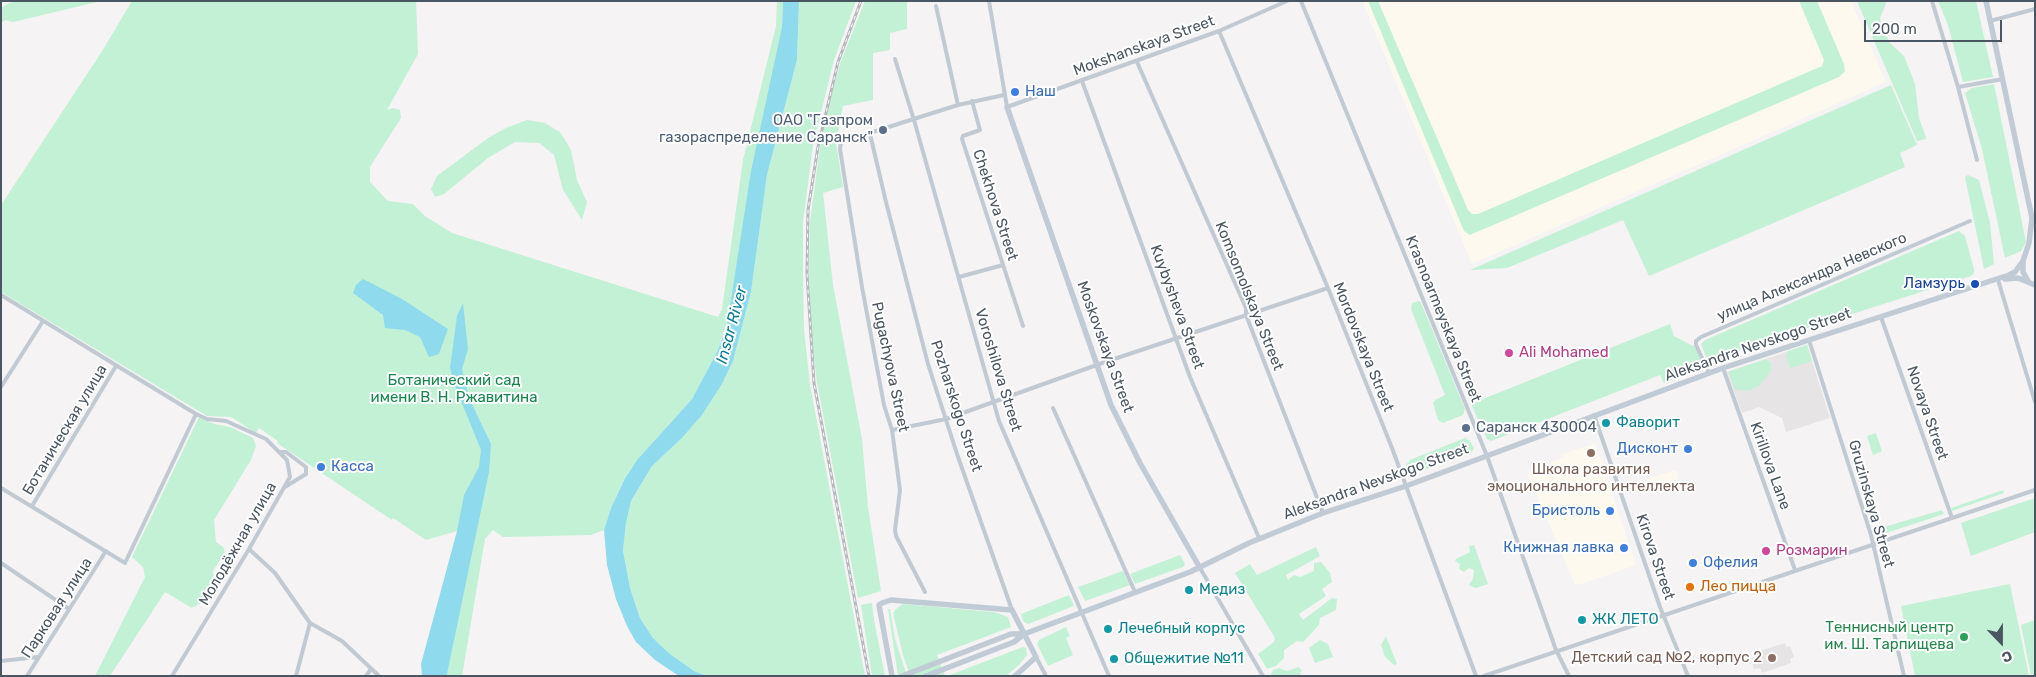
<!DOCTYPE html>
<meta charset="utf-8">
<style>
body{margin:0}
#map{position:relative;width:2036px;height:677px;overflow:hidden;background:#f5f3f3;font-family:Rubik,sans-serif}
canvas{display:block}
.frame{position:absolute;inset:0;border:2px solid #4a5661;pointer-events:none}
.north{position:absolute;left:1976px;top:617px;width:50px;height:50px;-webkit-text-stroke:4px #fff;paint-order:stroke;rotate:158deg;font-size:14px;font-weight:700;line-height:20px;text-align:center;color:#4a5661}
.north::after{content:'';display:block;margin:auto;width:18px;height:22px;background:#4a5661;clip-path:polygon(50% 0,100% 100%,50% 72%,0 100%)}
.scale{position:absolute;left:1864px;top:20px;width:138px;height:22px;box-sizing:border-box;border:2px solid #4a5661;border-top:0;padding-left:6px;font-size:15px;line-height:18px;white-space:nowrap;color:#4a5661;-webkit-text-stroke:4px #fff;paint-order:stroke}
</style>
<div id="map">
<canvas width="2036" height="677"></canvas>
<div class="frame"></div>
<div class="north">С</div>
<div class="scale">200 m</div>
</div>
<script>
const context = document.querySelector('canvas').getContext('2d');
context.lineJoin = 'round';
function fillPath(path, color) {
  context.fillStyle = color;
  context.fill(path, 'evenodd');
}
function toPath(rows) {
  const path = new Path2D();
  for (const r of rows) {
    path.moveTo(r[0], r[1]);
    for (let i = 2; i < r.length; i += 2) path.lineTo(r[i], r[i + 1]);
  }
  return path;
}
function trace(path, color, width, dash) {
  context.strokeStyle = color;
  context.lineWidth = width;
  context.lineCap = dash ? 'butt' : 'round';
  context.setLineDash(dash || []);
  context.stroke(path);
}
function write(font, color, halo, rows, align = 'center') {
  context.font = font + ' Rubik,sans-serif';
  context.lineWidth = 4;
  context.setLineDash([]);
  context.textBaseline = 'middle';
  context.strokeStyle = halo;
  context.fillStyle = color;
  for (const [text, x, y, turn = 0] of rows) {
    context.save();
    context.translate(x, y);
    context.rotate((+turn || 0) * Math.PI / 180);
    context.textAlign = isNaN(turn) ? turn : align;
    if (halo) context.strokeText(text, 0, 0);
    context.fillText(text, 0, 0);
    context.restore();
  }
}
fillPath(toPath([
 [1362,1,1851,1,1886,82,1472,264],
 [1595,443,1636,565,1582,584,1575,585,1527,472,1564,457,1563,454],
 [1676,470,1679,479,1657,486,1655,482,1648,485,1646,479]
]), '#fdf9ef');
fillPath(toPath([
 [1807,345,1830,418,1786,432,1782,418,1759,407,1742,413,1727,372],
 [1785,643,1787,647,1790,646,1794,657,1790,659,1791,663,1762,673,1760,668,1754,669,1751,659,1754,657,1753,653]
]), '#e6e4e5');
fillPath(toPath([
 [18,1,101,1,13,22,5,20,1,23,1,8,9,3],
 [132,1,416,1,418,54,387,110,393,108,400,110,401,118,370,167,370,182,388,201,413,204,425,216,452,233,718,317,722,309,743,160,776,26,777,1,783,1,782,27,728,319,717,352,692,399,637,460,625,477,611,508,604,530,591,535,503,537,493,530,485,539,462,676,446,676,477,529,457,531,426,540,393,518,392,520,277,443,278,441,259,428,256,433,231,417,207,416,1,292,1,205,101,53],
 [799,1,856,1,834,60,813,145,803,222,803,273,804,330,810,385,865,676,707,676,694,671,670,654,653,638,640,618,630,588,623,551,626,523,631,501,652,466,682,438,702,415,722,384,733,361,751,292,767,175,797,60],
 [865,1,907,1,907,29,890,33,890,50,873,53,873,100,843,106,836,143,843,187,823,193,833,285,862,439,868,507,881,591,858,598,817,383,811,330,809,273,810,222,820,147,828,106,841,61],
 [1368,1,1378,1,1468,210,1472,214,1478,214,1822,66,1824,60,1799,1,1817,1,1844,64,1845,71,1839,77,1470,235,1464,231],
 [1857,1,1887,1,1880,18,1881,23,1889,42,1904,56,1915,84,1919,118,1926,137,1926,139,1917,141],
 [1938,1,1976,1,1993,77,1963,82,1948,25],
 [1994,84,2026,242,2021,251,2005,258,1982,149,1965,93,1972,88],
 [1891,85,1917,145,1900,153,1905,167,1649,276,1623,220,1507,268,1470,270],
 [527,120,545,123,560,132,571,150,577,180,587,202,582,220,563,190,554,155,539,143,515,142,488,158,444,194,435,197,431,189,437,176,488,138,506,128],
 [1968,175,1979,180,1990,223,1994,264,1984,269,1965,177],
 [1959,231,1965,236,1974,269,1974,273,1971,276,1711,359,1706,357,1701,344,1705,340],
 [1419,301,1421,303,1465,409,1463,415,1443,423,1438,420,1433,403,1435,400,1445,395,1411,309,1412,303],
 [1670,324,1674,336,1695,347,1705,368,1664,383,1660,375,1491,441,1487,439,1472,406,1473,403],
 [1807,345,1812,361,1790,368,1786,356,1788,351],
 [1766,359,1771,363,1771,371,1759,386,1748,391,1735,389,1729,373,1730,371],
 [199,417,214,424,230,427,253,438,256,446,251,460,214,520,216,542,223,547,225,552,213,571,214,585,199,604,192,608,165,592,110,676,95,676,145,577,143,567,132,557],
 [1876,433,1882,451,1873,455,1867,436],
 [1465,438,1470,441,1474,448,1472,452,1414,474,1409,472,1406,465,1410,460],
 [2003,490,2004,493,1952,511,1951,508],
 [2035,498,2035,532,1971,556,1961,523],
 [1942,510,1944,514,1877,536,1874,530],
 [1474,545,1488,584,1476,588,1470,586,1469,584,1473,579,1474,570,1469,568,1464,572,1459,569,1460,564,1455,561,1456,559,1470,552,1469,546],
 [1316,547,1320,556,1286,575,1288,580,1294,575,1300,577,1314,571,1314,563,1321,562,1330,573,1332,582,1322,589,1326,596,1299,614,1303,620,1332,598,1337,599,1336,610,1320,618,1319,625,1303,642,1297,641,1284,650,1284,658,1276,666,1267,669,1258,654,1274,642,1275,638,1235,573,1250,564,1257,575],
 [1180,555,1185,564,1183,567,1135,584,1130,574],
 [1123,571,1130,585,1085,601,1078,587],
 [2010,584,2029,676,1915,676,1901,606],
 [1069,595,1074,606,1028,624,1023,621,1021,614],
 [872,603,874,620,885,676,872,676,861,605],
 [903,604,994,612,1008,617,1011,627,937,655,945,676,910,676,903,655,893,613,896,609],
 [888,609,890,609,895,639,907,676,898,676],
 [2035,620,2035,676,2031,676,2021,625],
 [1066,627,1070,636,1066,638,1073,655,1048,666,1037,644,1039,640],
 [1386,636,1397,664,1394,665,1385,657,1381,645],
 [1320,640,1328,644,1333,657,1315,663,1309,648],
 [1023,647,1026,648,1027,655,1019,665,1006,676,947,676],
 [1299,667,1302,671,1300,673,1302,676,1272,676,1271,674,1273,670,1279,668,1287,671]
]), '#c3f1d5');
fillPath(toPath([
 [783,1,799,1,797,60,767,175,751,292,733,361,722,384,702,415,682,438,652,466,631,501,626,523,623,551,630,588,640,618,653,638,670,654,694,671,707,676,679,676,655,660,636,642,627,626,616,599,607,565,604,530,611,508,625,478,637,460,692,399,717,352,725,331,728,319,751,171,782,27],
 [363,279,402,299,448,329,439,354,429,357,420,337,405,330,385,328,383,315,353,293,356,285],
 [463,303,468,349,462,369,469,398,491,444,489,472,447,674,446,676,422,676,421,664,457,531,464,495,479,467,481,450,455,386,450,368,457,316]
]), '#90daee');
trace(toPath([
 [989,1,1007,107,1219,31,1287,1],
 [1301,1,1487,456,1556,650,1569,676],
 [1932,1,1958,87,1977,160],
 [936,6,958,105],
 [1990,21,2035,9],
 [1219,31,1328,288,1392,448,1476,676],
 [895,59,914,120,999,421,1109,676],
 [1137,62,1246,308,1246,315,1323,513],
 [1082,81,1190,377,1259,538],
 [1958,87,2003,79],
 [972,101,980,130,963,136,962,139,1023,326],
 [870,134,886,202,928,364,957,454,1012,610],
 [959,277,1003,265],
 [1998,280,2035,402],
 [1,295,196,414,207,419,226,421,266,439,287,460,290,477,249,549,172,676],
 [1881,317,1952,518],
 [1809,340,1871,535,1904,676],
 [1723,368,1795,570],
 [1709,373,1696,345,1696,341,1701,337,1970,221],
 [1,387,43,321],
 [1053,408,1135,592],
 [1594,415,1660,607,1688,676],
 [892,430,946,419,1105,362,1328,288],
 [280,452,286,452,306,467,306,474,285,487],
 [1,488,125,563,196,414],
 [32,506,116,366],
 [249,549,275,573,310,623,296,676],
 [1,563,69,609],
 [1200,568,1263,676],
 [925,592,896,536,895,530,900,490,892,430,884,405,862,287,840,149,841,142,958,105,1004,95],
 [310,623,342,641,379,676],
 [1036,657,1046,676],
 [1,661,38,657],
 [27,676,106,551],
 [366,676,371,669],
 [1484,676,2035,490]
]), '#c1cad2', 4);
trace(toPath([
 [1007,107,1111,405,1140,463,1200,568],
 [2023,262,2023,272,2028,281],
 [2005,279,2018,278,2035,285],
 [892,676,879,605,882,603,891,600,1012,610,1036,657,1015,676],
 [902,676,1011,634,1024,634,1190,572,1249,543,1323,513,1406,486,1723,368,2009,275,2015,272,2023,261,2029,243,2032,218,1986,1],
 [926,676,1014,642,1024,634]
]), '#c1cbd6', 5.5);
const rail = toPath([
 [861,1,838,62,818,147,808,210,807,274,814,383,869,676]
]);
trace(rail, '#b5b8bd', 3);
trace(rail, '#fff', 1, [4]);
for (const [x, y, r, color] of [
 [1015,92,5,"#3f7fe0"],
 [883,130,5,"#5c6f8a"],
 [1975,284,5,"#1a4fb4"],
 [1509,353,5,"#d1479c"],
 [1606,423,5,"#0f9aa8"],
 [1466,428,5,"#5c6f8a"],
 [1688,449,5,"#3f7fe0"],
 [1591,453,5,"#8d6e63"],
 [321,467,5,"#3f7fe0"],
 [1610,511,5,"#3f7fe0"],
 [1624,548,5,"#3f7fe0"],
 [1766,551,5,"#d1479c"],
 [1693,563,5,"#3f7fe0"],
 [1690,587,5,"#e8710a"],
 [1189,590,5,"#0f9aa8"],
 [1582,620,5,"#0f9aa8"],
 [1108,629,5,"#0f9aa8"],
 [1964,637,5,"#2e9e5b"],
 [1772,658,5,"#8d6e63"],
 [1114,659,5,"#0f9aa8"]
]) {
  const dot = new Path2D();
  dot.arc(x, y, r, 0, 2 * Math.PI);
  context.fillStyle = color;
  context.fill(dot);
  trace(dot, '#fff', 2);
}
write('15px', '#4a5661', '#fff', [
 ["Mokshanskaya Street",1144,46,-20],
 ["Chekhova Street",995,205,72],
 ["улица Александра Невского",1812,277,-23],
 ["Komsomolskaya Street",1249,296,68],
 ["Kuybysheva Street",1177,307,70],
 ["Krasnoarmeyskaya Street",1443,319,68],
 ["Aleksandra Nevskogo Street",1758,345,-19],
 ["Moskovskaya Street",1105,347,70],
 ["Mordovskaya Street",1363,347,68],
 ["Pugachyova Street",890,367,78],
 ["Voroshilova Street",998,370,73],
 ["Pozharskogo Street",956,406,72],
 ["Novaya Street",1927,413,71],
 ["Ботаническая улица",65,430,-59],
 ["Kirillova Lane",1770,466,70],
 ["Aleksandra Nevskogo Street",1376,482,-20],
 ["Gruzinskaya Street",1871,504,74],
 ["Молодёжная улица",238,544,-60],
 ["Kirova Street",1655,557,71],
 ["Парковая улица",57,608,-57]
]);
write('15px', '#366cbe', '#fff', [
 ["Наш",1025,92],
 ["Дисконт",1678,449,"right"],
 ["Касса",331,467],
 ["Бристоль",1600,511,"right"],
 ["Книжная лавка",1614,548,"right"],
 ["Офелия",1703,563]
], 'left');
write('15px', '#4e5e75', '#fff', [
 ["ОАО \"Газпром",873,121],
 ["газораспределение Саранск\"",873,138],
 ["Саранск 430004",1476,428,"left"]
], 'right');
write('15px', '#164399', '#fff', [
 ["Ламзурь",1965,284]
], 'right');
write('15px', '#b23c85', '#fff', [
 ["Ali Mohamed",1519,353],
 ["Розмарин",1776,551]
], 'left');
write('15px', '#17864f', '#fff', [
 ["Ботанический сад",454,381],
 ["имени В. Н. Ржавитина",454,398]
]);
write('15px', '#0d838f', '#fff', [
 ["Фаворит",1616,423],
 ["Медиз",1199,590],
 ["ЖК ЛЕТО",1592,620],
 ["Лечебный корпус",1118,629],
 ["Общежитие №11",1124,659]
], 'left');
write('15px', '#785e54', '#fff', [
 ["Школа развития",1591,470],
 ["эмоционального интеллекта",1591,487],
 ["Детский сад №2, корпус 2",1762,658,"right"]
]);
write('15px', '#c56008', '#fff', [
 ["Лео пицца",1700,587]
], 'left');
write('15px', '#27864d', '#fff', [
 ["Теннисный центр",1954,628],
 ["им. Ш. Тарпищева",1954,645]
], 'right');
write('italic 16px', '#0c7c9b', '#fff', [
 ["Insar River",732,325,-75]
]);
</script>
